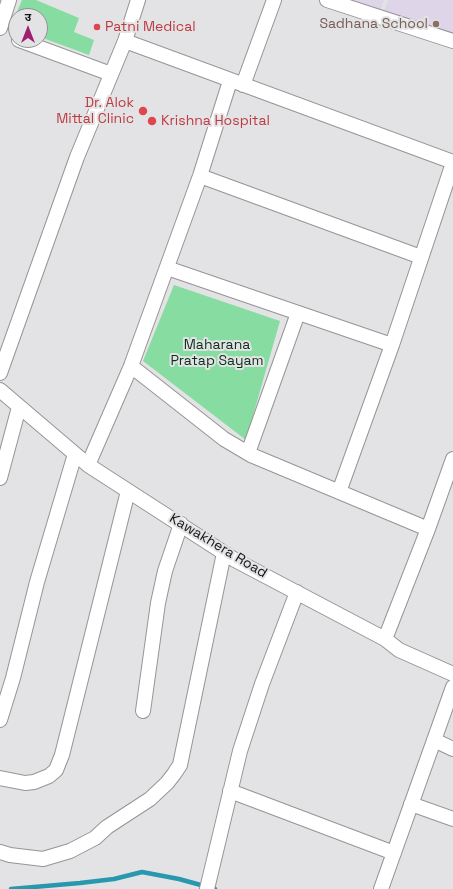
<!DOCTYPE html>
<meta charset="utf-8">
<style>
body{margin:0}
#map{position:relative;width:453px;height:889px;overflow:hidden;background:#e3e3e5;font-family:"Space Grotesk","Noto Sans Devanagari",sans-serif}
canvas{display:block}
.north{position:absolute;left:8px;top:8px;width:40px;height:40px;box-sizing:border-box;background:#e3e3e5;border:1px solid #919192;border-radius:50%;rotate:0deg;font-size:11px;font-weight:700;line-height:16px;text-align:center;color:#151515}
.north::after{content:'';display:block;margin:auto;width:14px;height:18px;background:#9f1e70;clip-path:polygon(50% 0,100% 100%,50% 72%,0 100%)}
</style>
<div id="map">
<canvas width="453" height="889"></canvas>
<div class="north">उ</div>
</div>
<script>
const context = document.querySelector('canvas').getContext('2d');
context.lineJoin = 'round';
function fillPath(path, color) {
  context.fillStyle = color;
  context.fill(path, 'evenodd');
}
function toPath(rows) {
  const path = new Path2D();
  for (const r of rows) {
    path.moveTo(r[0], r[1]);
    for (let i = 2; i < r.length; i += 2) path.lineTo(r[i], r[i + 1]);
  }
  return path;
}
function trace(path, color, width, dash) {
  context.strokeStyle = color;
  context.lineWidth = width;
  context.lineCap = dash ? 'butt' : 'round';
  context.setLineDash(dash || []);
  context.stroke(path);
}
function write(font, color, halo, rows, align = 'center') {
  context.font = font + ' "Space Grotesk",sans-serif';
  context.lineWidth = 4;
  context.setLineDash([]);
  context.textBaseline = 'middle';
  context.strokeStyle = halo;
  context.fillStyle = color;
  for (const [text, x, y, turn = 0] of rows) {
    context.save();
    context.translate(x, y);
    context.rotate((+turn || 0) * Math.PI / 180);
    context.textAlign = isNaN(turn) ? turn : align;
    if (halo) context.strokeText(text, 0, 0);
    context.fillText(text, 0, 0);
    context.restore();
  }
}
fillPath(toPath([
 [346,0,384,0,380,13],
 [388,0,453,0,453,36,384,11]
]), '#dfd5e9');
fillPath(toPath([
 [22,0,36,0,79,18,74,32,94,40,89,55,40,37,40,16,16,16,16,28,11,26],
 [174,285,280,321,246,440,143,361]
]), '#87dca1');
trace(toPath([
 [11,889,80,883,114,879,142,872,179,879,215,889]
]), '#2898ae', 4.5);
const minor = toPath([
 [327,0,453,41],
 [0,28,9,0],
 [19,40,111,74],
 [125,41,453,162],
 [243,85,274,0],
 [200,176,421,257],
 [167,268,392,345],
 [131,366,224,439,251,455,428,529],
 [0,373,77,157,125,41,138,0],
 [0,390,88,465,235,560,385,639,399,650,453,674],
 [248,453,298,313],
 [88,465,131,366,200,176,230,81],
 [0,478,19,407],
 [339,492,392,345,453,163],
 [385,639,428,529,453,459],
 [143,711,158,603,165,571,181,524],
 [0,720,13,678,37,582,75,454],
 [434,740,453,749],
 [0,778,25,783,34,782,49,776,56,770,62,755,128,491],
 [230,791,394,853],
 [411,804,453,819],
 [0,852,10,855,43,859,70,851,95,838,107,827,150,799,167,783,174,774,180,765,224,553],
 [207,889,240,751,262,684,297,592],
 [381,889,453,687]
]);
trace(minor, '#959596', 16);
trace(minor, '#fff', 14);
for (const [x, y, r, color] of [
 [436,24,4,"#8d6e63"],
 [97,27,4,"#e0444e"],
 [143,111,5,"#e0444e"],
 [152,121,5,"#e0444e"]
]) {
  const dot = new Path2D();
  dot.arc(x, y, r, 0, 2 * Math.PI);
  context.fillStyle = color;
  context.fill(dot);
  trace(dot, '#e3e3e5', 1.5);
}
write('14px', '#785e54', '#e3e3e5', [
 ["Sadhana School",428,24]
], 'right');
write('14px', '#be3a42', '#e3e3e5', [
 ["Patni Medical",105,27],
 ["Dr. Alok",134,103,"right"],
 ["Mittal Clinic",134,119,"right"],
 ["Krishna Hospital",161,121]
], 'left');
write('14px', '#0a3119', '#e3e3e5', [
 ["Maharana",217,345],
 ["Pratap Sayam",217,361]
]);
write('14px', '#151515', '#e3e3e5', [
 ["Kawakhera Road",218,546,31]
]);
</script>
